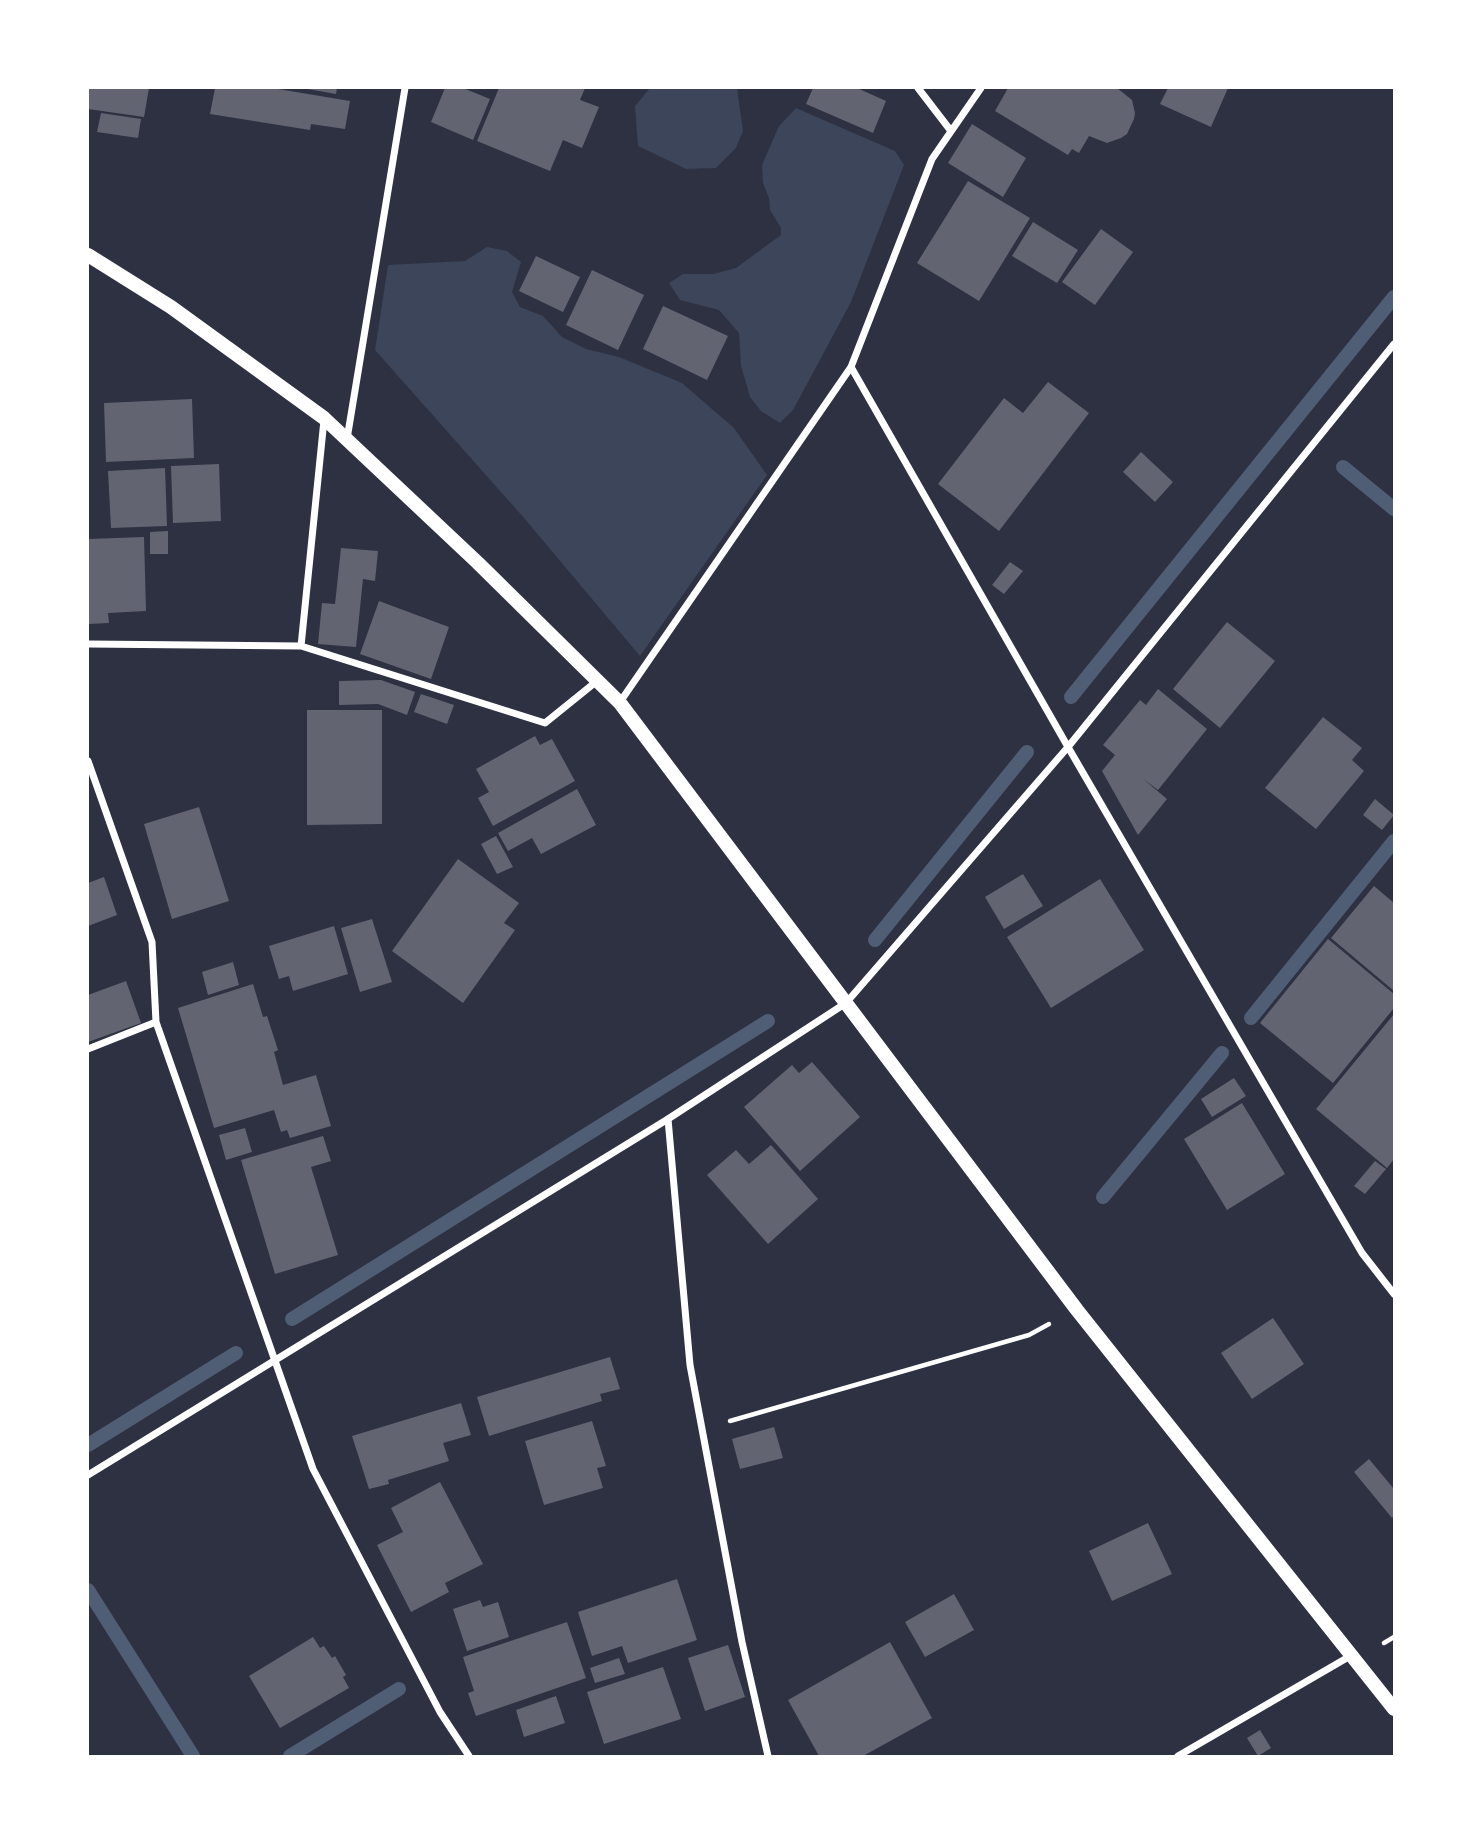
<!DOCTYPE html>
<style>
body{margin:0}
#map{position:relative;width:1482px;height:1844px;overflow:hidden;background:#2d3142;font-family:"IBM Plex Sans",sans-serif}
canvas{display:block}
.frame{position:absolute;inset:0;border:89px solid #fff;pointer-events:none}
</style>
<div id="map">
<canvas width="1482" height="1844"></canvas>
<div class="frame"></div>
</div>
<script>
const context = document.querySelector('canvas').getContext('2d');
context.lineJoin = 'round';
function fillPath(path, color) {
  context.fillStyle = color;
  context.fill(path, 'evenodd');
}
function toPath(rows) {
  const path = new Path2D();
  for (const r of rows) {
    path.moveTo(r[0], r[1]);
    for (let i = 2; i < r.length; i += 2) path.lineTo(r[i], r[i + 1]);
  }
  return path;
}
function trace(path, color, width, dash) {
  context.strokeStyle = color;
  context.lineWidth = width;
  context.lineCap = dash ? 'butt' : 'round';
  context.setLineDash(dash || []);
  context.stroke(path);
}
fillPath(toPath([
 [650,88,737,88,743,131,736,148,716,168,686,169,638,146,635,106],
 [796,108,895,151,904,165,851,302,793,410,780,423,761,411,750,397,741,366,739,333,719,310,680,300,669,283,683,274,713,274,736,268,781,235,781,228,770,210,769,198,763,183,762,165,779,126],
 [487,247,507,251,521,262,512,292,520,307,543,316,562,337,586,349,619,357,682,383,734,428,767,475,640,656,524,518,375,350,388,265,465,261]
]), '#3c4559');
trace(toPath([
 [1343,467,1394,509],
 [1071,697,1394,297],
 [875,940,1027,752],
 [1251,1018,1394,841],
 [1103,1197,1222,1053],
 [292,1319,768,1021],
 [88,1445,236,1353],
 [88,1590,193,1756],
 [290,1756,399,1689]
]), '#4f5d75', 14);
fillPath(toPath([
 [88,88,149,88,144,117,88,109],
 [215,88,272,88,350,101,345,129,311,124,310,130,210,114],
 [302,88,337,88,336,94],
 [445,88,463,88,490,99,473,140,431,122],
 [499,88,585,88,580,100,599,107,582,148,563,140,550,171,477,141],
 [813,88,857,88,886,101,873,133,806,104],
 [1008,88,1117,88,1132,100,1135,113,1134,119,1127,134,1121,138,1107,143,1089,136,1079,153,1072,149,1068,155,995,111],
 [1168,88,1228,88,1211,127,1160,104],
 [101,113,141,119,138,138,97,132],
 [972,124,1026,158,1003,197,948,163],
 [968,181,1030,218,979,301,917,263],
 [1033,222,1078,250,1057,283,1012,256],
 [1101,229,1133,252,1095,305,1062,282],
 [536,256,580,277,563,312,519,291],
 [592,270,644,295,618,350,566,325],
 [663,306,728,336,707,380,643,349],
 [1048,382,1089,413,999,531,938,484,1004,398,1023,413],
 [192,399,194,458,106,462,104,403],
 [1141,452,1173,482,1155,502,1123,472],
 [219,464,221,521,173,523,171,466],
 [165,468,167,526,111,528,108,471],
 [168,531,168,554,150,554,150,532],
 [144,537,146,611,108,613,109,623,88,624,88,539],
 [341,548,378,551,375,581,363,579,356,647,318,644,322,603,335,604],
 [1010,562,1023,571,1004,594,992,585],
 [379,601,449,627,431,679,360,654],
 [1227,622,1275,661,1220,728,1173,689],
 [381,680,415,692,407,715,378,704,339,705,339,681],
 [1158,689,1207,729,1158,790,1142,778,1167,799,1138,835,1102,771,1115,755,1103,745,1140,700,1146,705],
 [421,694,454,705,447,724,414,712],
 [307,710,382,710,382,824,307,825],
 [1323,717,1362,748,1352,760,1364,771,1316,829,1265,788],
 [535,736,540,745,552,739,575,781,493,826,478,798,489,792,476,769],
 [577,789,596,825,541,854,532,838,508,851,498,833],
 [1375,799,1394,815,1382,830,1363,815],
 [199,807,229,901,172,919,144,824],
 [496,836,513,867,497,874,481,844],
 [458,859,519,903,504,923,515,930,463,1003,392,951],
 [1023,874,1043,906,1004,929,985,897],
 [104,877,117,915,88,926,88,883],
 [1100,879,1144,950,1051,1008,1007,937],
 [1374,886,1394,903,1394,991,1331,938],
 [372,919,392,982,360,992,341,928],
 [334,926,348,974,293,991,289,976,279,979,269,946],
 [1328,939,1394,994,1394,1008,1333,1083,1260,1023],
 [233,962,239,985,208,995,202,972],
 [126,981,141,1023,88,1042,88,995],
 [253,984,263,1017,267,1016,278,1050,274,1052,283,1085,316,1075,331,1126,290,1138,287,1130,281,1132,274,1110,214,1128,178,1008],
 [1394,1014,1394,1159,1387,1168,1316,1109],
 [812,1062,860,1117,800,1171,744,1107,792,1065,799,1073],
 [1234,1078,1246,1096,1212,1117,1201,1099],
 [1242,1103,1285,1174,1227,1210,1184,1139],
 [245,1128,252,1152,226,1160,219,1135],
 [323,1136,331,1161,311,1167,338,1255,275,1274,241,1160],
 [771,1145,818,1199,768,1244,707,1175,736,1150,749,1164],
 [1375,1161,1386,1169,1365,1194,1354,1186],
 [1273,1318,1304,1364,1252,1399,1221,1353],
 [610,1357,620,1389,600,1394,602,1401,489,1436,477,1397],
 [461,1403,471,1435,443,1443,449,1461,388,1480,389,1484,369,1489,352,1436],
 [592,1421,606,1466,597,1468,603,1488,544,1505,525,1441],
 [774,1427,783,1458,740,1469,732,1439],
 [1369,1459,1394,1489,1394,1516,1392,1518,1354,1472],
 [440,1482,483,1564,445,1583,449,1592,411,1612,377,1545,403,1532,391,1508],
 [1148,1523,1172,1574,1112,1601,1089,1551],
 [677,1579,697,1640,628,1663,622,1646,592,1656,578,1612],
 [954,1594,974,1630,925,1657,905,1622],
 [480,1600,483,1607,498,1602,509,1637,467,1651,453,1609],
 [567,1622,586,1678,476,1716,468,1693,474,1691,463,1657],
 [313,1637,320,1648,324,1646,332,1658,335,1656,346,1675,343,1677,349,1688,280,1728,249,1676],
 [890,1642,932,1718,863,1756,819,1756,788,1700],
 [728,1645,745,1697,705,1711,688,1658],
 [619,1658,625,1674,595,1683,590,1668],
 [663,1667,681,1719,604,1744,587,1692],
 [556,1696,565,1723,524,1737,516,1710],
 [1260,1730,1271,1748,1258,1756,1247,1738]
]), '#626471');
trace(toPath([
 [730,1421,1029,1335,1049,1324],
 [1384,1643,1394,1637]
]), '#fff', 4.5);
trace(toPath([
 [918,88,951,131],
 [851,367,1068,747,1362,1253,1394,1294],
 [347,439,405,88],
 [88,644,301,646,324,420],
 [301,646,545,723,597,681],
 [620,702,851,367,932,159,981,88],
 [88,761,152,942,156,1022,313,1469,440,1712,469,1756],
 [88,1049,156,1022],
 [668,1119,690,1365,742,1642,768,1756],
 [88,1475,668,1119,846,1003,1068,747,1394,344],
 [1178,1756,1352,1655]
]), '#fff', 7);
trace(toPath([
 [88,255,171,307,324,418,478,563,620,703,1077,1310,1394,1709]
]), '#fff', 14);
</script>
